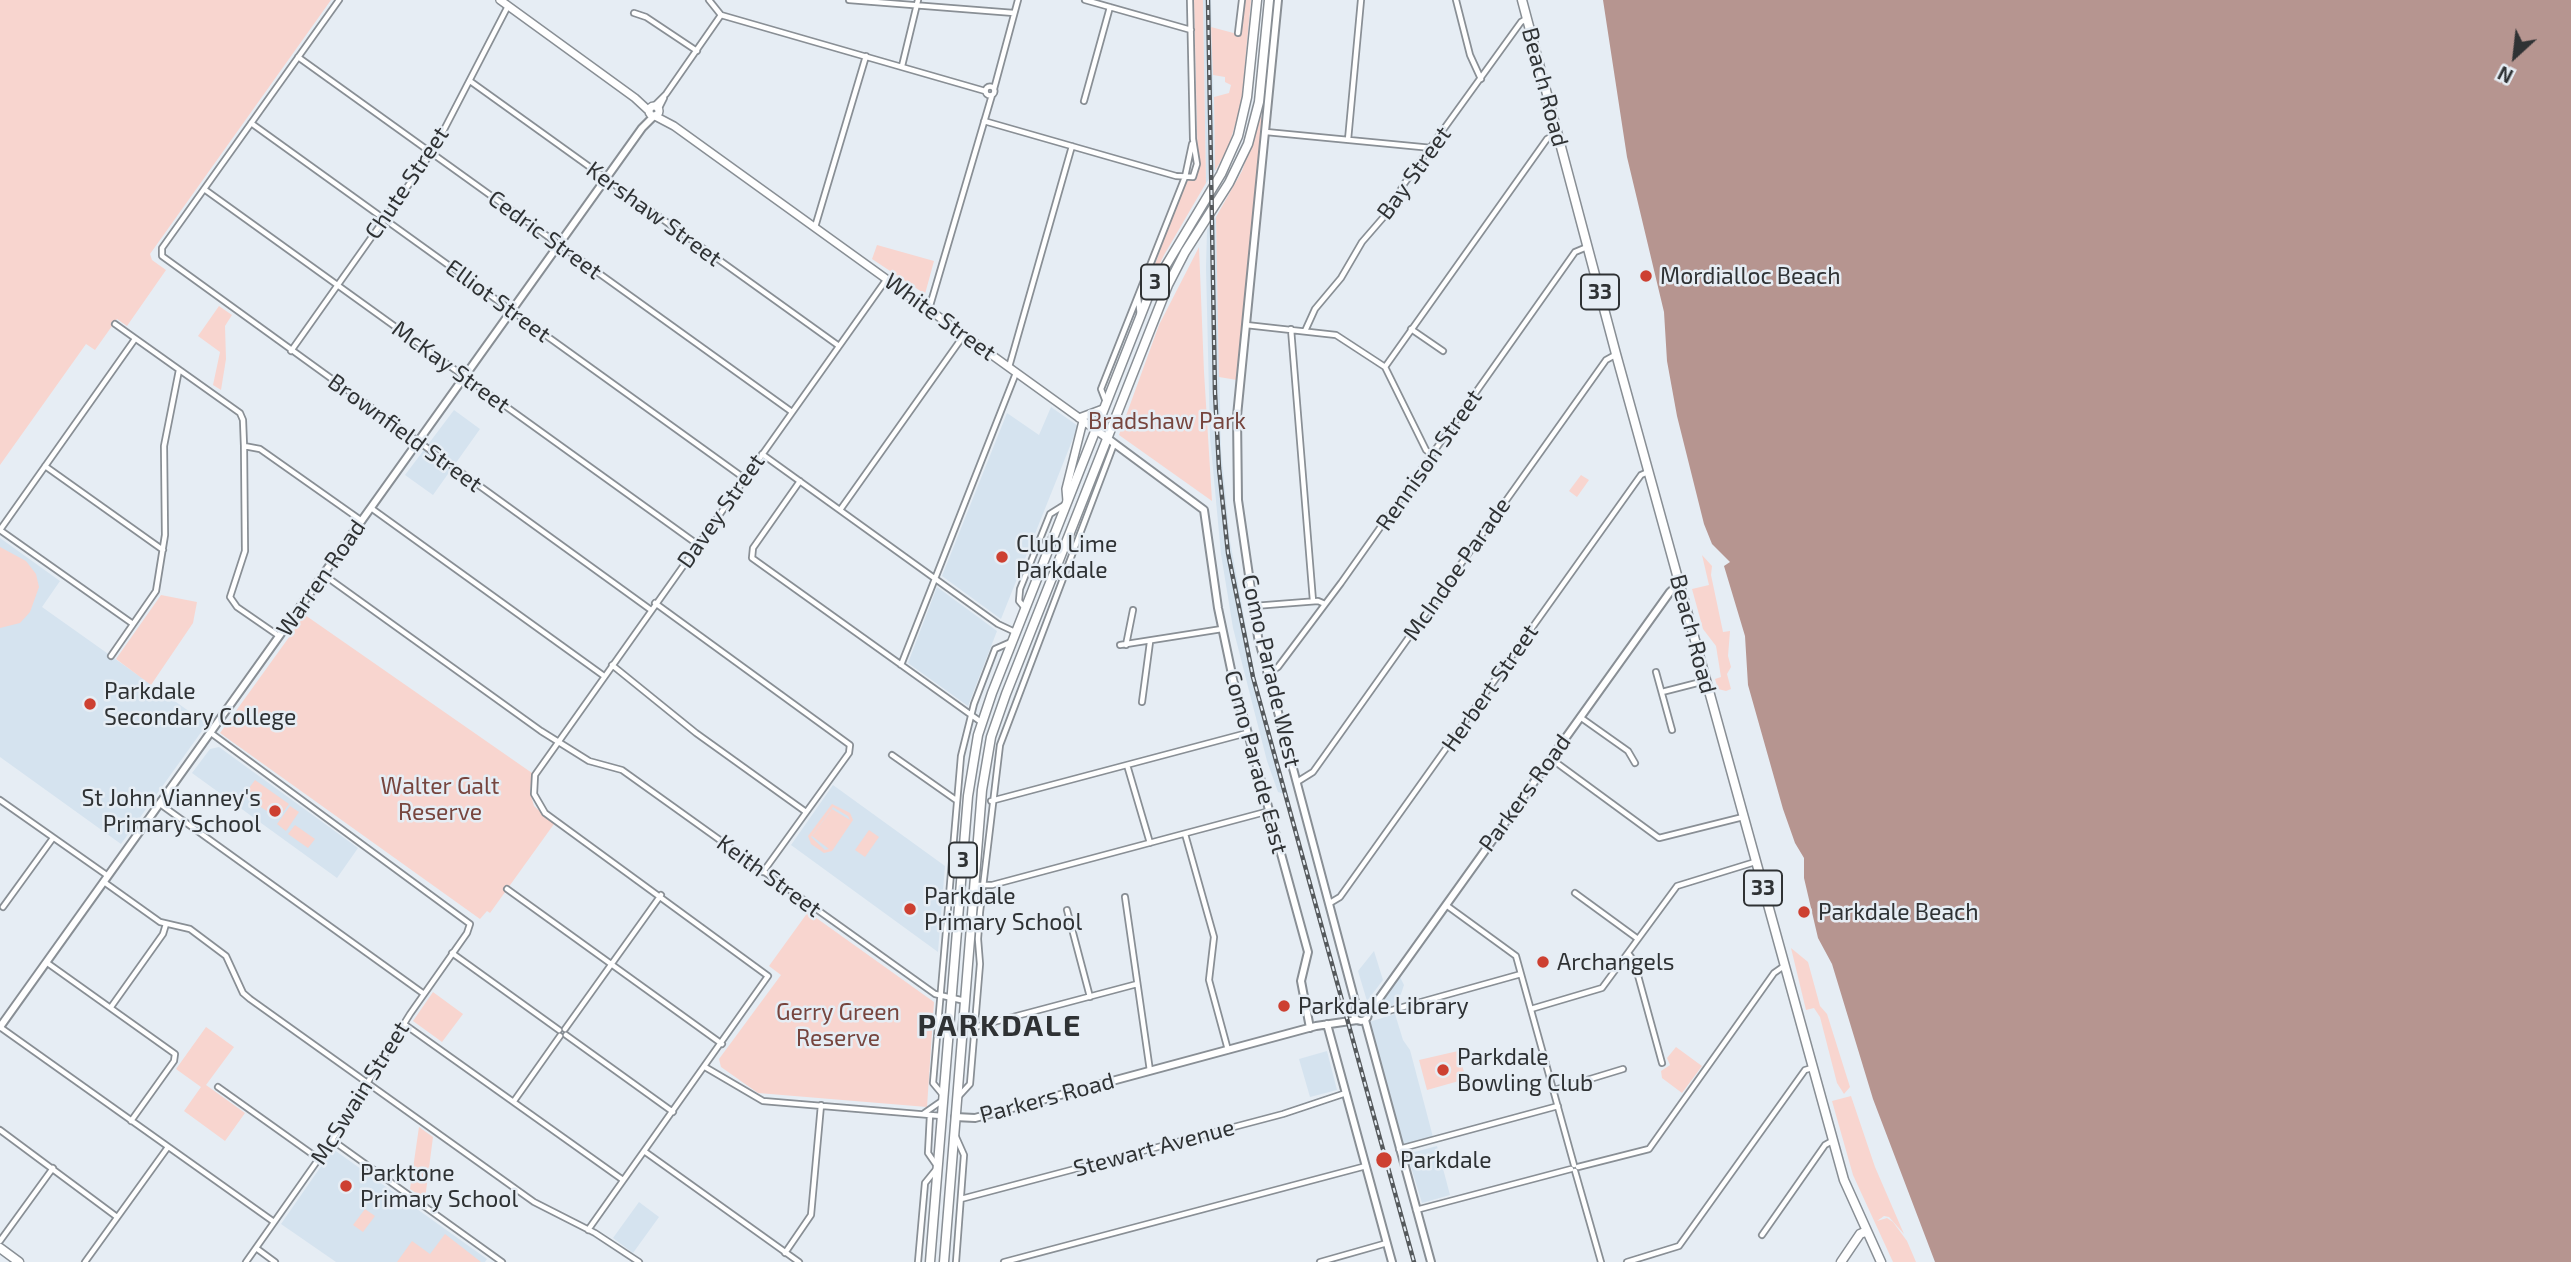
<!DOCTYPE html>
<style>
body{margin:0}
#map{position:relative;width:2571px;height:1262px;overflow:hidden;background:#e6edf4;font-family:"Exo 2",sans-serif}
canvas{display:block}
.north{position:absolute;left:2480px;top:21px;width:70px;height:70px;-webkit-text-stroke:5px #e6edf4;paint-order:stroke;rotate:207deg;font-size:19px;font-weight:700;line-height:28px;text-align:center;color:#2f3234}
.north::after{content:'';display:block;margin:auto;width:24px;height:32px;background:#2f3234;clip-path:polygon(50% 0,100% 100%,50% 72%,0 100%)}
</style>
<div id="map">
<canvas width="2571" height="1262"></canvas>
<div class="north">N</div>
</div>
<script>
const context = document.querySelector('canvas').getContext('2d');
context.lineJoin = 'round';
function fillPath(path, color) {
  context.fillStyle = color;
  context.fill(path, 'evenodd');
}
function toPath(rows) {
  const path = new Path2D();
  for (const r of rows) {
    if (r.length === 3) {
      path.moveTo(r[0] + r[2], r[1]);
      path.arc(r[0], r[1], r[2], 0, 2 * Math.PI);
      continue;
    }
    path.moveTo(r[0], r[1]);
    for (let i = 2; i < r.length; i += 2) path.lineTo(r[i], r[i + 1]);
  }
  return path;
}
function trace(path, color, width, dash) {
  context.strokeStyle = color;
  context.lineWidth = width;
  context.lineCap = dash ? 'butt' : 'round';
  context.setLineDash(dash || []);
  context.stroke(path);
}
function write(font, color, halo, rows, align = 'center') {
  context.font = font + ' "Exo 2",sans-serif';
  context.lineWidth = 5;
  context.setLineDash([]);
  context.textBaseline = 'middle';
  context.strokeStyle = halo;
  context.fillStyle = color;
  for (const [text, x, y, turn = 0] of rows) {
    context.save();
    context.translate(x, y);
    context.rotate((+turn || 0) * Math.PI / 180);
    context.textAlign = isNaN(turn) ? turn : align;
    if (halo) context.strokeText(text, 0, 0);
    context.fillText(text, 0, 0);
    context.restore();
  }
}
fillPath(toPath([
 [1203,0,1211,0,1213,78,1215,171,1206,183],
 [1216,217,1221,450,1230,541,1256,682,1288,795,1278,792,1267,761,1233,628,1221,554,1210,437,1206,267,1207,230],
 [1051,407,1078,426,1001,619,942,576,1007,413,1039,435],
 [454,410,480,429,433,495,405,475],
 [0,538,60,581,42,607,207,724,121,844,0,757],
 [937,587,997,631,968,706,908,663],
 [219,747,358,848,337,878,192,773,210,749],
 [833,785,945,866,938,952,791,845],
 [1374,951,1383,980,1367,1001,1358,971],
 [1400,977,1404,985,1401,994,1392,1006,1384,1008,1380,1005],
 [1395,1014,1403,1040,1410,1050,1433,1137,1403,1145,1369,1022],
 [1327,1051,1337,1090,1310,1097,1299,1059],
 [1437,1146,1450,1195,1422,1203,1407,1154],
 [333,1149,487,1259,485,1262,336,1262,281,1224],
 [639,1202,659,1217,633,1253,613,1238]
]), '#d5e3ef');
fillPath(toPath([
 [0,0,331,0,150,254,152,260,166,270,127,326,117,319,95,350,86,344,0,465],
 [1194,0,1203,0,1206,183,1164,255,1141,303,1184,184,1198,173],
 [1211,0,1211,27,1241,35,1245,0,1251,0,1241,106,1228,148,1215,171,1214,97,1229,93,1231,85,1225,82,1225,77,1213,75,1211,27],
 [1262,103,1258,184,1237,380,1219,377,1216,217,1242,171,1259,122],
 [877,245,934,261,925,294,872,259],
 [1199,247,1204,372,1212,501,1119,435,1159,325],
 [219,306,232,315,225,326,226,359,221,390,213,385,220,352,198,336],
 [1581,475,1589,480,1577,497,1569,491],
 [0,547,26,561,36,574,39,587,30,612,20,623,0,628],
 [1702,555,1712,566,1711,575,1723,632,1730,631,1728,656,1731,667,1727,674,1731,689,1726,691,1718,689,1715,679,1721,677,1716,646,1703,629,1692,589,1709,585],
 [161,595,197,602,193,623,151,685,116,659],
 [305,615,532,773,530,792,534,806,554,824,490,913,487,911,480,919,220,733],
 [255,780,289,804,278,819,244,795],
 [832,804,850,813,853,820,832,851,824,853,811,844,808,836],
 [833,807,848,816,850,820,832,809,812,836,829,849,825,850,811,837],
 [290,806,299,812,286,831,277,824],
 [295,825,315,839,308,848,288,834],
 [869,830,879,837,865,857,855,850],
 [808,912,934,1002,927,1107,758,1093,721,1067,719,1059,781,975,769,966],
 [1791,948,1808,962,1820,1006,1827,1014,1850,1087,1844,1094,1837,1083,1820,1017,1814,1008,1806,1010],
 [433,992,463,1014,442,1042,413,1021],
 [206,1027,234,1047,206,1085,245,1113,225,1141,184,1111,201,1087,176,1069],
 [1676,1047,1702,1066,1682,1093,1662,1078,1661,1071,1670,1065,1667,1058],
 [1458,1051,1466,1079,1427,1090,1419,1060],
 [1851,1096,1875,1167,1904,1234,1889,1217,1884,1216,1877,1221,1887,1218,1893,1222,1907,1241,1916,1262,1893,1262,1853,1175,1832,1101],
 [419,1127,433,1137,425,1199,410,1189],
 [365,1209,375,1216,363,1232,353,1225],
 [445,1234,481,1262,397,1262,412,1241,430,1254]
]), '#f8d5cf');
fillPath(toPath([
 [1603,0,2571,0,2571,1262,1935,1262,1873,1099,1832,964,1818,938,1804,878,1804,858,1795,843,1783,809,1748,685,1745,636,1724,566,1730,562,1712,544,1704,524,1677,416,1667,361,1664,312,1627,157]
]), '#b69590');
const minor = toPath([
 [339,0,162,248,162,256,651,610],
 [709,0,721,15,985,91],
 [849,0,1014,13],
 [1085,0,1191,30],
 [1456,0,1470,55,1481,79],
 [634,13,646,17,697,51],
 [1238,33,1242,0],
 [298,57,792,412],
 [902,66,918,0],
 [470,81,839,346],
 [990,91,4.5],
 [994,89,1018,0],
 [1084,101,1110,7],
 [654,106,666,94,721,15],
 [658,110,664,98],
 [984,121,1176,176,1193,177,1197,164,1193,139,1190,0],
 [251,123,744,478],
 [1266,132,1432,148],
 [1348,140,1361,0],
 [204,189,697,544],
 [815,227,866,56],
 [1138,297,1140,316],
 [929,309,992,95],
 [115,324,240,413,243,420,244,446,260,449,362,521],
 [1246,325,1336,335,1385,367,1426,450,1432,455],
 [1291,329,1313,601],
 [1411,329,1443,351],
 [1305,331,1315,309,1341,278,1362,242,1388,212,1404,184,1521,22,1526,19],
 [291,351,434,149,508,6],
 [1009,367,1072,146],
 [1385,367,1547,139,1558,133],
 [1106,402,1101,389,1185,177,1192,144],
 [244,446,245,551,230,597,237,607,279,636],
 [762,454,998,624,1015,632],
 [45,466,163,550],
 [800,481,753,548,752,558,981,722],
 [371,508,604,676],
 [840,510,964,335],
 [0,530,135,339],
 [0,530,133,624],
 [324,575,541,731,589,761,622,770,935,994,965,1001],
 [655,603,850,745,849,753,763,872],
 [1254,606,1318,601,1325,604],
 [1024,607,1019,601,1020,589,1050,514,1066,504],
 [1120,645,1222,629],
 [1126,645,1133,610],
 [111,656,156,591,165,535,164,446,179,370],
 [612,665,696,733,806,812],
 [901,665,1016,373],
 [1656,672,1672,730],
 [1268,673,1278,667,1341,583,1575,252,1587,247],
 [1662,692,1705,681],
 [1142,702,1150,642],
 [1580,717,1628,751,1635,763],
 [211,733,470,924,467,933,410,1014,332,1140,246,1262],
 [892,755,956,800],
 [1550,758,1659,838,1743,817],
 [1127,765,1150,843],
 [1297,782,1313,772,1606,360,1615,355],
 [0,800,108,876],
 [991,801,1247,733],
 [160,804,424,994],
 [1185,834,1214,937,1209,980,1228,1050],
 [104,882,160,922,190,929,226,956,243,993,250,999,534,1202,595,1233,639,1262],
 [975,885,992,885,1269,811],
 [507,889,722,1044],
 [1575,893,1638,939],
 [1125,897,1150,1071],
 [1330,903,1340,897,1641,475,1648,472],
 [1446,905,1516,956,1574,1165],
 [3,907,53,838],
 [1067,910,1090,997],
 [452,953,559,1030],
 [1628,953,1634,961,1662,1063],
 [46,962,175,1054,174,1061,131,1121],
 [1374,1005,1385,1012,1521,974],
 [111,1007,163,934,166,924],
 [1531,1009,1602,988,1677,886,1755,862],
 [404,1024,623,1180],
 [0,1027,274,1222],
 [975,1027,1137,984],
 [565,1029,661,895],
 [566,1035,673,1112],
 [705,1067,763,1101,942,1116],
 [218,1087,319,1159],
 [1554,1090,1623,1069],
 [943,1095,933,1083,961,756,974,704,995,649,1011,642],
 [958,1097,970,1084,980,964,978,939,980,912,1000,745,1114,444],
 [514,1101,560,1036],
 [923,1114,943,1100],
 [930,1115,928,1153,937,1166],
 [0,1130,117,1217],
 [956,1137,964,1155,956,1262],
 [332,1140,502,1262],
 [1399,1149,1558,1106],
 [644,1151,799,1262],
 [1578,1167,1649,1149,1774,973,1784,966],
 [1575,1171,1601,1262],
 [961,1199,1283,1114,1346,1093],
 [1416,1210,1571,1169],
 [588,1230,768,976,545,813,534,794,535,775,886,280],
 [1762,1235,1825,1145,1832,1141],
 [0,1241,53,1168],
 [256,1248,275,1262],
 [785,1253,811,1215,821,1105],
 [85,1262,168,1147],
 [918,1262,925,1183,938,1167],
 [1004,1262,1366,1166],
 [1320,1262,1387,1243],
 [1627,1262,1679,1246,1805,1070,1812,1068]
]);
const tertiary = toPath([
 [1278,0,1237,416,1238,500,1258,637,1357,1009],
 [1107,438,1204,510,1218,608,1233,679,1308,952,1301,981,1310,1028],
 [1361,1014,7],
 [1368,1014,1670,592,1679,584],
 [1365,1020,1431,1262],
 [1327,1024,1392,1262],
 [0,1027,642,128,654,116],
 [955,1117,975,1118,1316,1026,1357,1020]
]);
const secondary = toPath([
 [500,0,635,98,649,111],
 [654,111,5],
 [655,116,674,126,1107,438],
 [1079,418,1103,409],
 [1067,501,1066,489,1083,421]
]);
const primary = toPath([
 [1522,0,1616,354,1844,1180,1881,1262],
 [1841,1262,1860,1234,1867,1231]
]);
const trunk = toPath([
 [0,1248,19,1262],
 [930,1262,968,796,978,735,992,693,1150,292,1221,174,1238,136,1247,97,1257,0],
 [944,1262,982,790,991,737,1006,694,1168,285,1185,252,1229,183,1248,144,1259,102,1269,0]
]);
trace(minor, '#898f95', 8);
trace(tertiary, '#898f95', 10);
trace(secondary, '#898f95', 10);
trace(primary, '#898f95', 11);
trace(trunk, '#898f95', 11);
trace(minor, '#fff', 4.5);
trace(tertiary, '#fff', 6);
trace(secondary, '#fff', 7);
trace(primary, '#fff', 8);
trace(trunk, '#fff', 8);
const rail = toPath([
 [1208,0,1215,393,1219,468,1228,553,1253,677,1414,1262]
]);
trace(rail, '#55595c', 4.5);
trace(rail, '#e6edf4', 2, [5]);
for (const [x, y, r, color] of [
 [1646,276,7,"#cd4031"],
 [1002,557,7,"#cd4031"],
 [90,704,7,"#cd4031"],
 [275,811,7,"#cd4031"],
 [910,909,7,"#cd4031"],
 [1804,912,7,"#cd4031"],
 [1543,962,7,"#cd4031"],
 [1284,1006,7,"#cd4031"],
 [1443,1070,7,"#cd4031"],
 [1384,1160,9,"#cd4031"],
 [346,1186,7,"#cd4031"]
]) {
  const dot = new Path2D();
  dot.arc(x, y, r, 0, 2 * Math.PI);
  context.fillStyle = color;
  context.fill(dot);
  trace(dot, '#e6edf4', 2.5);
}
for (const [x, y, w] of [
 [1155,282,28],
 [1600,292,38],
 [963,860,28],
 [1763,888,38]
]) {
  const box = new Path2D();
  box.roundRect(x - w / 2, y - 17.5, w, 35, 5);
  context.fillStyle = '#e6edf4';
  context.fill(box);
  trace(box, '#2f3234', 2);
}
write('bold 21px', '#2f3234', null, [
 ["3",1155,282],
 ["33",1600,292],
 ["3",963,860],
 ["33",1763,888]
]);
write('23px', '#2f3234', '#e6edf4', [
 ["Beach Road",1545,87,75],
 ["Bay Street",1414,173,-54],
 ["Chute Street",407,183,-56],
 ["Kershaw Street",654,214,36],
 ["Cedric Street",545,235,36],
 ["Elliot Street",498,301,36],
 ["White Street",940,317,36],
 ["McKay Street",451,367,36],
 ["Brownfield Street",405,433,36],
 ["Rennison Street",1429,460,-55],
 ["Davey Street",721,511,-55],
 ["McIndoe Parade",1457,569,-55],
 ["Warren Road",321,578,-55],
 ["Beach Road",1693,634,75],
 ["Como Parade West",1271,671,77],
 ["Herbert Street",1490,688,-55],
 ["Como Parade East",1256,762,75],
 ["Parkers Road",1525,793,-54],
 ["Keith Street",769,876,36],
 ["McSwain Street",360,1093,-58],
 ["Parkers Road",1047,1098,-15],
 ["Stewart Avenue",1154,1148,-15]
]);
write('23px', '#2f3234', '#e6edf4', [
 ["Mordialloc Beach",1660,276],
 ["Club Lime",1016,544],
 ["Parkdale",1016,570],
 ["Parkdale",104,691],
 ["Secondary College",104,717],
 ["St John Vianney's",261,798,"right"],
 ["Primary School",261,824,"right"],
 ["Parkdale",924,896],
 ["Primary School",924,922],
 ["Parkdale Beach",1818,912],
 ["Archangels",1557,962],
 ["Parkdale Library",1298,1006],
 ["Parkdale",1457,1057],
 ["Bowling Club",1457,1083],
 ["Parkdale",1400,1160],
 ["Parktone",360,1173],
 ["Primary School",360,1199]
], 'left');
write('23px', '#77453e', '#e6edf4', [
 ["Bradshaw Park",1167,421],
 ["Walter Galt",440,786],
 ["Reserve",440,812],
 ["Gerry Green",838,1012],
 ["Reserve",838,1038]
]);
context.letterSpacing = '2px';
write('bold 30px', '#2f3234', '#e6edf4', [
 ["PARKDALE",1000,1026]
]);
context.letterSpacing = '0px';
</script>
